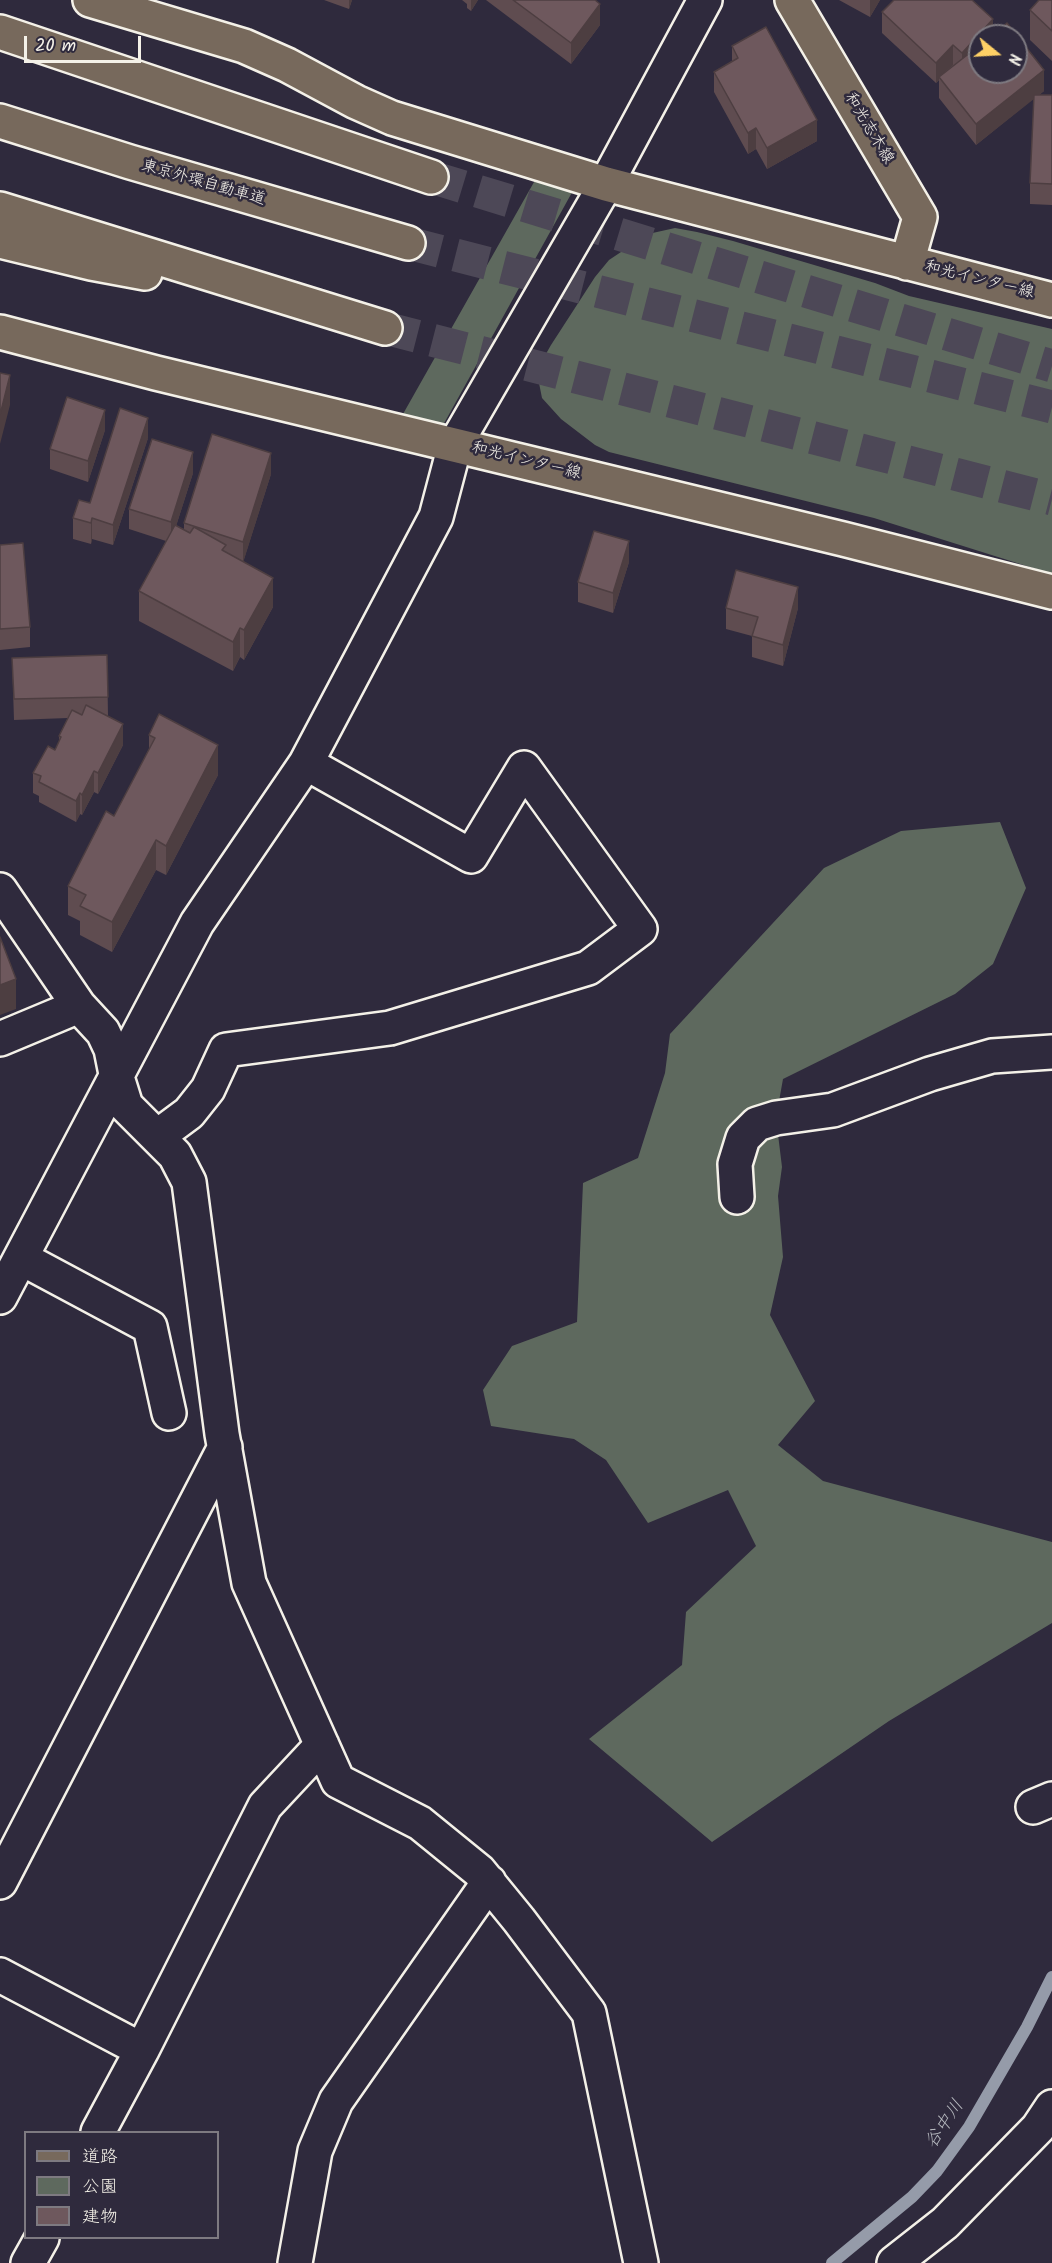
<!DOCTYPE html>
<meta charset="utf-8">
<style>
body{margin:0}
#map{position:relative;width:1052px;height:2263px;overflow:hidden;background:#2f2a3d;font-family:Kalam,"Klee One",sans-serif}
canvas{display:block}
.legend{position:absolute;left:24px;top:2131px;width:195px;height:108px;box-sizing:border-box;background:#2f2a3d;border:2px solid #7e7a81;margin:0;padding:8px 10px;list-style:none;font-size:18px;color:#f4f1e8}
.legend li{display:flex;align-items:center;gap:12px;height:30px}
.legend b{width:30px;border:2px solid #7e7a81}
.north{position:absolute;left:968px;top:24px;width:60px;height:60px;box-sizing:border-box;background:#2f2a3d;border:2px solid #7e7a81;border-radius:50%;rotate:108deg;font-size:16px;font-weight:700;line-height:24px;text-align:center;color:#f4f1e8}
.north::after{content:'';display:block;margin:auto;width:21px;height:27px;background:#ffd166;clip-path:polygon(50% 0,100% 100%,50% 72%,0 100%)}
.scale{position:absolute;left:24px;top:36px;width:117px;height:27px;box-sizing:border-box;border:3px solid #f4f1e8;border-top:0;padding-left:8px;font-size:18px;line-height:21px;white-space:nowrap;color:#f4f1e8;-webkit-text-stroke:4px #2f2a3d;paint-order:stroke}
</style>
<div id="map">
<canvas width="1052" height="2263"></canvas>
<ul class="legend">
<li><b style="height:8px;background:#77695c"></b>道路</li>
<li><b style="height:16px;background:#5e695e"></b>公園</li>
<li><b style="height:16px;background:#6e585d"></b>建物</li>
</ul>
<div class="north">N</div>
<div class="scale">20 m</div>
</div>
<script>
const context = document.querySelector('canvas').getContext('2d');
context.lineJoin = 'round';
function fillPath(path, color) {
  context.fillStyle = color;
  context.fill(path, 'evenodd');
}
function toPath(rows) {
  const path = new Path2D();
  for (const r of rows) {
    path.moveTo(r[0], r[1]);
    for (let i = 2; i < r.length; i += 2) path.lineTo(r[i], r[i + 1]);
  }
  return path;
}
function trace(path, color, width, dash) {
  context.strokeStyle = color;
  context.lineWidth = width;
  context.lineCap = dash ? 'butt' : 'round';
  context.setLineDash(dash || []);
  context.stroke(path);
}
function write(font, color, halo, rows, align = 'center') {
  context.font = font + ' Kalam,"Klee One",sans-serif';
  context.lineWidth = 5;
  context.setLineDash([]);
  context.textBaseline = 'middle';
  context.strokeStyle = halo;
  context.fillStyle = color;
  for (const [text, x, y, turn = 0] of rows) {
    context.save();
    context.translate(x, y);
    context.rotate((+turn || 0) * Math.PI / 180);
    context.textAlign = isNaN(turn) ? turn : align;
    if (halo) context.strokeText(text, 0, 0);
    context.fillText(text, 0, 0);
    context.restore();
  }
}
fillPath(toPath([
 [538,175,575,187,442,427,403,414],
 [675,228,697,232,733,241,875,283,909,296,1052,329,1052,574,874,518,609,452,595,445,561,419,542,398,538,378,543,359,551,345,595,277,609,260,648,234],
 [1000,822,1026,888,993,964,955,994,783,1079,776,1118,782,1167,778,1196,783,1257,770,1315,815,1401,778,1445,823,1481,1052,1542,1052,1623,889,1721,712,1842,589,1739,682,1665,686,1612,756,1546,728,1490,648,1523,606,1460,574,1439,491,1426,483,1390,512,1346,577,1322,583,1183,638,1158,665,1073,670,1034,824,868,901,831]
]), '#5e695e');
trace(toPath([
 [832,2263,912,2197,937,2171,969,2127,1027,2027,1052,1977]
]), '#959ba9', 12);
trace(toPath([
 [431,177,1052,366],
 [408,243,1052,407],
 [385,328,1052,499]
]), '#4d4857', 33, [33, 16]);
const minor = toPath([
 [0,890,79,1006,103,1032,111,1049,116,1074,126,1106,175,1155,189,1182,222,1434,249,1583,338,1781,420,1823,479,1871,519,1920,589,2013,641,2263],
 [0,1039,79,1006],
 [158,1136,189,1113,208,1089,226,1050,390,1028,588,968,640,929,524,768,471,856,306,763],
 [737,1197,735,1164,743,1138,757,1124,776,1118,833,1110,930,1074,992,1056,1052,1052],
 [21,1258,150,1327,169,1413],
 [0,1297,197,923,306,763,436,517,455,445,606,184,705,0],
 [1033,1807,1052,1799],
 [0,1882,225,1447],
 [0,1975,142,2050],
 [98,2132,142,2050,265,1806,322,1745],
 [28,2263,42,2238],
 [295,2263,315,2151,336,2101,489,1882],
 [894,2263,945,2223,1038,2128,1052,2107]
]);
const major = toPath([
 [90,0,244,46,287,65,356,102,392,118,606,184,1052,300],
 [792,0,920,217,907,263],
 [0,332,156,373,843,539,1052,592]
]);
const highway = toPath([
 [0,32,431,177],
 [0,121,130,162,408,243],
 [0,209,385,328],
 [0,241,91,263,145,273]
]);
trace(minor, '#f4f1e8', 38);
trace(major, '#f4f1e8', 38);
trace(highway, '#f4f1e8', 38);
trace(minor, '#2f2a3d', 33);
trace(major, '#77695c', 33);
trace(highway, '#77695c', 33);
fillPath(toPath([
 [324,0,352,0,349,9],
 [462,0,478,0,471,11,467,8,467,3,467,4],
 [486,0,595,0,600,25,571,64],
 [839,0,880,0,870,17],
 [1052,0,1052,61,1030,40,1030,10],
 [882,12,993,35,1044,91,1039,95,1052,95,1052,205,1030,204,1030,183,1034,98,976,145,939,98,939,80,936,83,882,33],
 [732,46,817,141,767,169,756,149,748,154,714,92,714,72,732,61],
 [105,430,88,482,50,469,50,449],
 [148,438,113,545,92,539,91,544,73,539,73,518,90,503],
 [193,473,176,526,184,529,184,523,271,474,243,562,273,607,244,660,240,657,233,671,139,621,139,591,166,541,129,529,129,509],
 [0,545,30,627,30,647,0,650],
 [629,562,613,613,578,602,578,582],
 [726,608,798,608,783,666,752,657,752,636,726,629],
 [107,655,108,716,123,745,98,794,94,792,82,815,80,814,76,822,39,802,39,796,33,793,33,773,55,750,59,742,59,736,68,718,14,720,12,658],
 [149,735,218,775,166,875,156,870,112,952,80,935,80,921,68,915,68,886,114,816,149,749]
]), '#5f4c50');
fillPath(toPath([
 [349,0,352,0,349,9],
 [471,0,478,0,471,11],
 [870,0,880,0,870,17],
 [600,4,600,25,571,64,571,43],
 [993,19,993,36,980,36,980,54,962,73,962,53],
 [953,45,953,65,939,77,939,80,936,83,936,63],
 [1044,70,1044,91,976,145,976,124],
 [817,120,817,141,767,169,767,148],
 [756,128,756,149,748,154,748,133],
 [10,375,10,405,0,444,0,415],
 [105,410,105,430,88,482,88,461],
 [148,418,148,438,113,545,113,525],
 [193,452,193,473,171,542,171,522],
 [271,453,271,474,243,563,243,542],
 [92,518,92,539,91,544,91,523],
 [629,541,629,562,613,613,613,593],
 [273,578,273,607,244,660,244,630],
 [798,587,798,608,783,666,783,645],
 [240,628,240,657,233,671,233,642],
 [123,724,123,745,98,794,98,773],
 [218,745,218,775,166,875,166,846],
 [94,771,94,792,82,815,82,795],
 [80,793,80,814,76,822,76,801],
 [156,840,156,870,112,952,112,922],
 [16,979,16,1009,0,1015,0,985]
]), '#4d3e41');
const building = toPath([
 [513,0,595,0,600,4,571,43,513,0],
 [894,0,972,0,993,19,962,53,953,45,936,63,882,12,894,0],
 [1039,0,1052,0,1052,31,1030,10,1039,0],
 [1007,23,1044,70,976,124,939,77,980,45,980,72,1016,72,1016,36,991,36,1007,23],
 [766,27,817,120,767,148,756,128,748,133,714,72,738,58,732,46,766,27],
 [1034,95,1052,95,1052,184,1030,183,1034,95],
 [0,373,10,375,0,415,0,373],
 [67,397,105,410,88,461,50,449,67,397],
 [120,408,148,418,113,525,92,518,91,523,73,518,79,500,90,503,120,408],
 [212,434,271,453,243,542,184,523,212,434],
 [152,439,193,452,171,522,129,509,152,439],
 [175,525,190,533,194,527,226,545,222,550,273,578,244,630,240,628,233,642,139,591,175,525],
 [594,531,629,541,613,593,578,582,594,531],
 [23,543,30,627,0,629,0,545,23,543],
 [736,570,798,587,783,645,752,636,758,617,726,608,736,570],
 [107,655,108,697,14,699,12,658,107,655],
 [86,705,123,724,98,773,94,771,82,795,80,793,76,801,39,782,41,776,33,773,48,746,55,750,61,737,59,736,72,710,82,715,86,705],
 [159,714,218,745,166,846,156,840,112,922,80,906,86,895,68,886,106,811,114,816,155,738,149,735,159,714],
 [0,937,16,979,0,985,0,937]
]);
fillPath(building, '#6e585d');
trace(building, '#4d3e41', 1.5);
write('16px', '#f4f1e8', '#2f2a3d', [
 ["和光志木線",868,129,59],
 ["東京外環自動車道",203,184,16],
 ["和光インター線",979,281,14],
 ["和光インター線",526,462,14]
]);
write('italic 18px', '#b5b8be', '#2f2a3d', [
 ["谷中川",946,2125,-56]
]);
</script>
